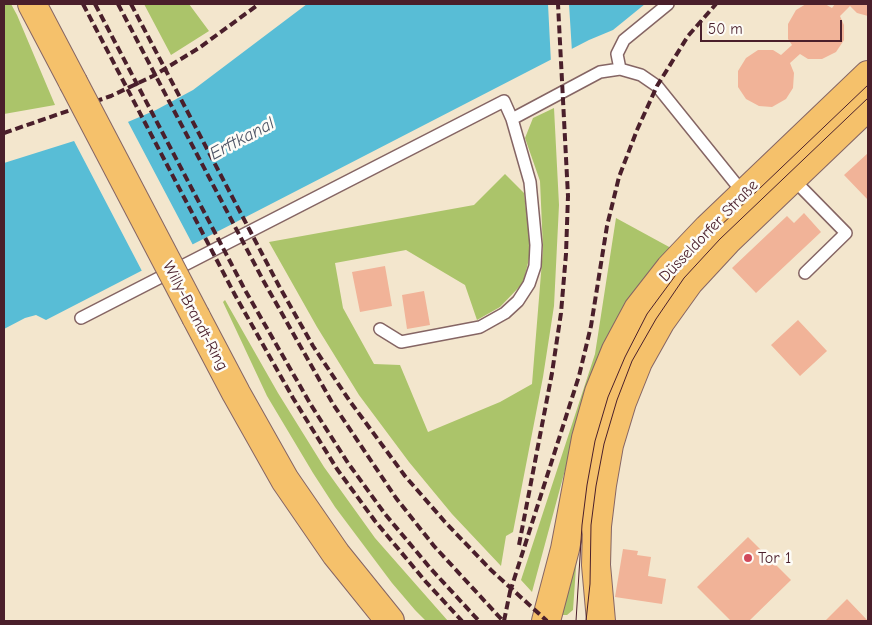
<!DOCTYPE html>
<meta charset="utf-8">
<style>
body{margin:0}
#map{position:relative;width:872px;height:625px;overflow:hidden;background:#f3e6cd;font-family:"Comic Neue",sans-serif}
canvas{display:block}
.frame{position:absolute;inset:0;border:5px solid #4a1f2b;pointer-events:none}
.scale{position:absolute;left:700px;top:20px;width:142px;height:22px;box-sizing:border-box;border:2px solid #4a1f2b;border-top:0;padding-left:6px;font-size:15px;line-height:18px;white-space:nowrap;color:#4a1f2b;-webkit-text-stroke:4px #fdfcf7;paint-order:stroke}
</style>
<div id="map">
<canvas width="872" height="625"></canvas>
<div class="frame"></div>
<div class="scale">50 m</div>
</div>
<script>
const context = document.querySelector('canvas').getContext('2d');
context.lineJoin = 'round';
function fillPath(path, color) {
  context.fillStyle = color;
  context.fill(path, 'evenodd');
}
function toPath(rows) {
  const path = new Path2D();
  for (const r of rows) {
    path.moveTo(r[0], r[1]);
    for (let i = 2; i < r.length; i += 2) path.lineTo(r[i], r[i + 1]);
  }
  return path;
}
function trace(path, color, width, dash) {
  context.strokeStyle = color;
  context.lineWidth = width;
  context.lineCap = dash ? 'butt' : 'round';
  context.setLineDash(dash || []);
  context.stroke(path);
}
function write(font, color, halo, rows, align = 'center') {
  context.font = font + ' "Comic Neue",sans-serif';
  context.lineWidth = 5;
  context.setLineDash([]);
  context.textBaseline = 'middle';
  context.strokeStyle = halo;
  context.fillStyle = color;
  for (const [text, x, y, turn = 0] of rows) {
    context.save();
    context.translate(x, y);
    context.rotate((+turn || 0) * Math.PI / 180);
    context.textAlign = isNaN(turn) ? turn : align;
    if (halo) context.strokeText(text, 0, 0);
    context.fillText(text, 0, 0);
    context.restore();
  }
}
fillPath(toPath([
 [4,4,11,4,17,15,55,105,4,114],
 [144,4,189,4,209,31,171,55],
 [554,108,559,205,554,306,543,377,513,532,506,536,501,566,452,514,409,462,359,395,317,327,269,242,474,205,505,174,524,193,531,251,523,283,500,307,477,320,465,285,406,250,335,263,343,308,374,364,400,365,428,432,500,402,532,384,543,249,540,181,525,138,533,118],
 [616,218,671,248,581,411,532,592,521,580,595,354],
 [225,300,278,393,324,467,375,538,448,621,426,621,415,610,392,583,335,507,313,473,267,396,223,302],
 [577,553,573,610,567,615,560,615]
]), '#abc46a');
fillPath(toPath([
 [307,4,645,4,613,30,589,40,46,320,36,315,25,318,4,329,4,163,109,130,156,110,193,90]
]), '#58bdd6');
fillPath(toPath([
 [548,4,569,4,572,52,551,63],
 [127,120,194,247,143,273,73,139]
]), '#f3e6cd');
fillPath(toPath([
 [806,4,825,4,832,8,835,4,868,4,868,16,857,13,850,6,840,16,844,25,844,40,836,52,822,59,808,59,800,54,790,63,794,73,793,88,786,99,772,107,759,106,746,99,738,87,738,71,746,58,758,50,773,50,781,55,792,45,788,39,788,24,796,10],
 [868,153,868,200,844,175],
 [804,213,821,232,756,293,732,268,787,216,794,223],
 [385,266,392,306,360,312,352,272],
 [424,291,430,325,407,329,402,295],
 [798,320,827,351,800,376,771,345],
 [748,537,791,580,749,621,731,621,697,587],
 [623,549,638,551,637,555,651,557,648,576,666,579,662,604,615,597],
 [847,599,868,621,825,621]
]), '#f1b398');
const lane = toPath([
 [620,69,617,54,624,40,668,4],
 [512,119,600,72,620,69,641,75,657,86,744,194],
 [792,178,846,233,805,273],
 [81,318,504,101,512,119,530,182,536,245,535,266,529,284,518,301,505,313,480,327,401,342,380,329]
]);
const primary = toPath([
 [32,4,73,82],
 [196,317,236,393,285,480,336,554,390,621],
 [546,621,565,549,586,438,599,392,616,350,638,309,670,268,708,228,868,75],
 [601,621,596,565,597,526,602,485,609,445,622,402,638,362,661,321,689,282,727,241,868,106]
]);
trace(lane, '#856564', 14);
trace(primary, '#856564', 30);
trace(lane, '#fff', 11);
trace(primary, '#f5c16b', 28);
trace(toPath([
 [576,621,582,525,587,485,595,441,608,397,625,357,647,314,678,272,715,231,868,85],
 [586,621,590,584,591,525,596,486,604,444,617,400,632,361,656,319,684,278,720,239,868,98]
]), '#4a1f2b', 1);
trace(toPath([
 [83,4,235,295,293,398,337,469,375,521,426,582,462,621],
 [95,4,245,290,311,405,348,463,385,514,431,569,479,621],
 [118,4,263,280,333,404,396,498,434,546,503,621],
 [131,4,279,286,313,346,349,400,405,476,445,522,491,570,547,621],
 [4,133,111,96,153,76,199,48,259,4],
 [519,545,552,373,561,313,566,254,568,196,558,4],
 [510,592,579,376,591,326,607,226,619,177,637,130,657,86,688,36,716,4],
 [504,621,511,587]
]), '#4a1f2b', 4, [8, 4]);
const primaryBridge = toPath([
 [73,82,196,317]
]);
trace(primaryBridge, '#856564', 30, []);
trace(primaryBridge, '#f5c16b', 28);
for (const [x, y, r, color] of [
 [748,558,5,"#d1495b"]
]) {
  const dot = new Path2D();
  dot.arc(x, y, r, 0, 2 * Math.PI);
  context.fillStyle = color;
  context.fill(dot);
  trace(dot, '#fdfcf7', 2);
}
write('16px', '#4a1f2b', '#fdfcf7', [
 ["Düsseldorfer Straße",709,231,-46],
 ["Willy-Brandt-Ring",195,316,62]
]);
write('16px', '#4a1f2b', '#fdfcf7', [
 ["Tor 1",758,558]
], 'left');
write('italic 18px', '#4f5667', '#fdfcf7', [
 ["Erftkanal",242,139,-28]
]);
</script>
